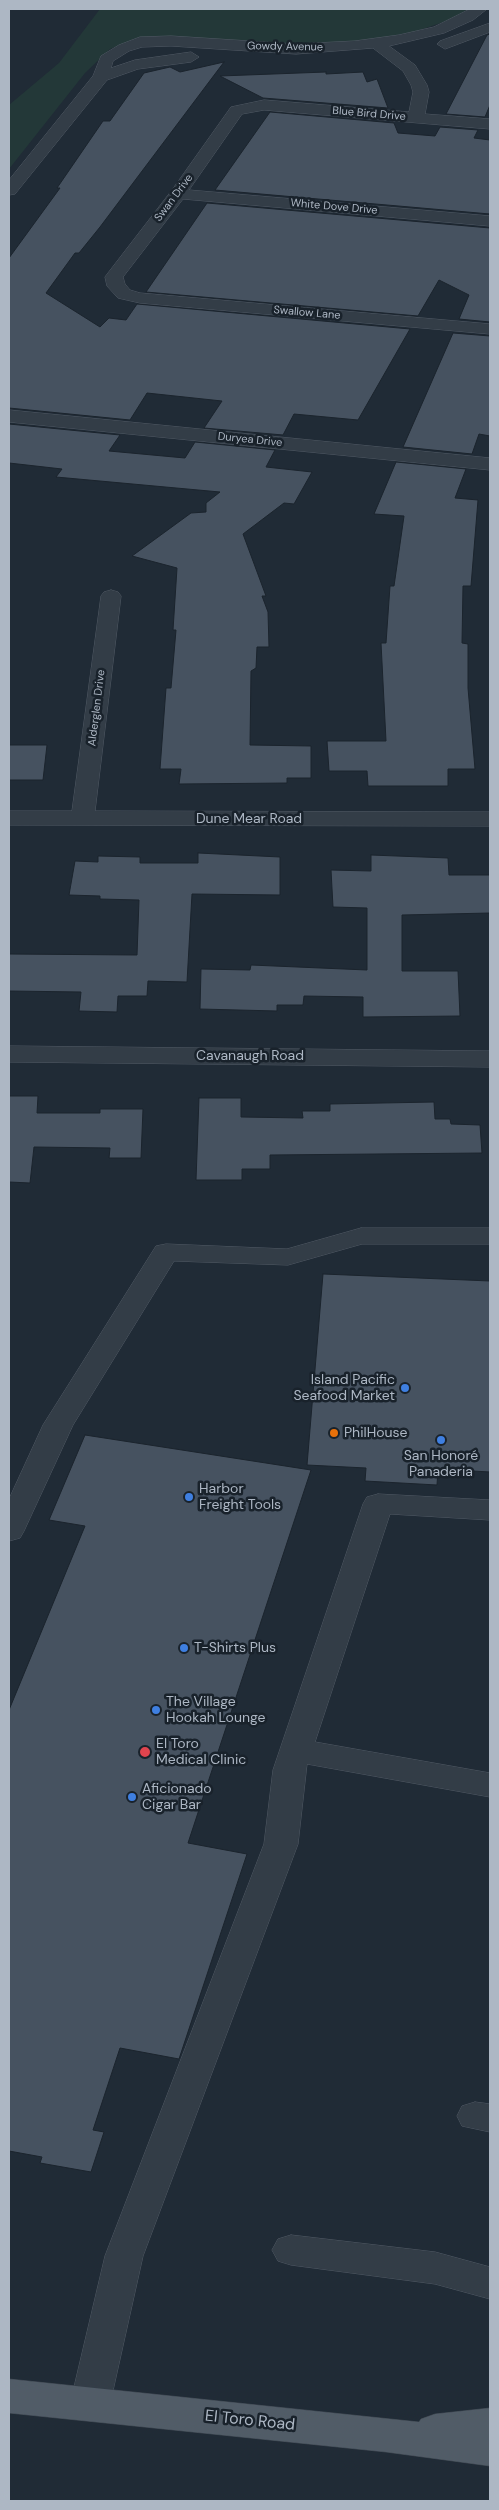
<!DOCTYPE html>
<meta charset="utf-8">
<style>
body{margin:0}
#map{position:relative;width:499px;height:2510px;overflow:hidden;background:#202b36;font-family:"DM Sans",sans-serif}
canvas{display:block}
.frame{position:absolute;inset:0;border:10px solid #adb7c4;pointer-events:none}
</style>
<div id="map">
<canvas width="499" height="2510"></canvas>
<div class="frame"></div>
</div>
<script>
const context = document.querySelector('canvas').getContext('2d');
context.lineJoin = 'round';
function fillPath(path, color) {
  context.fillStyle = color;
  context.fill(path, 'evenodd');
}
function toPath(rows) {
  const path = new Path2D();
  for (const r of rows) {
    path.moveTo(r[0], r[1]);
    for (let i = 2; i < r.length; i += 2) path.lineTo(r[i], r[i + 1]);
  }
  return path;
}
function trace(path, color, width, dash) {
  context.strokeStyle = color;
  context.lineWidth = width;
  context.lineCap = dash ? 'butt' : 'round';
  context.setLineDash(dash || []);
  context.stroke(path);
}
function write(font, color, halo, rows, align = 'center') {
  context.font = font + ' "DM Sans",sans-serif';
  context.lineWidth = 5;
  context.setLineDash([]);
  context.textBaseline = 'middle';
  context.strokeStyle = halo;
  context.fillStyle = color;
  for (const [text, x, y, turn = 0] of rows) {
    context.save();
    context.translate(x, y);
    context.rotate((+turn || 0) * Math.PI / 180);
    context.textAlign = isNaN(turn) ? turn : align;
    if (halo) context.strokeText(text, 0, 0);
    context.fillText(text, 0, 0);
    context.restore();
  }
}
fillPath(toPath([
 [100,9,468,9,452,19,417,31,377,39,330,44,281,45,136,39,110,49,85,73,9,169,9,105,59,63]
]), '#233838');
const building = toPath([
 [490,34,490,105,485,117,446,114,487,35,490,34],
 [224,62,100,227,79,253,75,253,46,293,100,327,109,318,126,320,137,304,410,329,358,420,294,414,283,435,204,428,222,401,147,393,130,420,9,408,9,258,60,188,57,188,103,121,110,121,144,73,170,67,180,72,224,62],
 [326,72,326,74,363,72,367,82,377,79,388,108,263,98,220,76,326,72],
 [270,112,394,123,398,133,435,136,440,127,478,130,474,138,490,140,490,214,215,190,270,112],
 [207,203,490,228,490,322,459,319,469,295,439,280,418,316,146,292,207,203],
 [453,333,490,336,490,436,479,434,472,454,403,447,453,333],
 [9,424,120,435,109,451,185,458,195,442,275,450,266,467,312,472,294,504,284,503,243,534,266,596,262,596,268,612,269,647,257,647,256,668,251,671,250,745,311,746,311,778,287,778,287,783,179,784,181,769,160,769,166,688,171,688,176,630,173,630,177,568,132,556,191,513,206,512,206,503,220,492,56,477,62,469,9,463,9,424],
 [396,462,466,469,455,498,478,500,471,586,463,586,462,643,468,644,468,688,475,769,448,769,448,786,368,786,367,771,329,771,327,741,386,741,381,643,386,643,390,586,394,586,404,516,374,514,396,462],
 [9,745,47,745,43,780,9,780,9,745],
 [198,853,280,857,280,895,192,894,187,982,148,981,147,996,118,996,117,1012,79,1011,81,992,9,991,9,954,137,955,139,900,100,899,100,896,69,895,75,861,98,862,98,856,140,857,140,863,198,863,198,853],
 [371,855,448,858,449,875,490,875,490,913,402,915,402,971,458,971,460,1016,363,1017,363,997,304,996,303,1005,277,1005,277,1011,200,1009,201,969,250,970,251,965,367,970,367,908,333,907,331,870,371,871,371,855],
 [9,1096,38,1096,37,1113,100,1113,100,1109,143,1109,141,1158,109,1158,110,1148,34,1147,30,1183,9,1182,9,1096],
 [199,1098,241,1098,241,1117,303,1118,302,1111,330,1111,330,1104,434,1102,435,1119,450,1119,451,1124,480,1125,482,1153,270,1155,270,1169,242,1169,242,1180,196,1180,199,1098],
 [323,1274,490,1281,490,1472,438,1469,437,1485,365,1481,366,1468,307,1465,323,1274],
 [85,1435,311,1470,188,1843,247,1854,179,2059,120,2048,93,2130,104,2132,91,2172,40,2163,42,2157,9,2151,9,1710,85,1526,49,1520,85,1435]
]);
fillPath(building, '#465260');
trace(building, '#1b242d', 1);
const minor = toPath([
 [470,9,487,9,473,20,444,33,389,46,415,65,427,85,429,92,425,114,490,119,490,129,264,110,242,114,189,190,490,216,490,226,183,199,123,277,125,284,130,290,140,293,490,324,490,334,140,303,118,298,107,286,105,277,108,273,172,190,231,107,264,100,409,112,413,92,411,85,403,71,373,48,296,54,171,46,142,47,129,51,113,61,111,68,135,60,191,52,199,57,191,62,138,69,107,80,15,194,9,195,9,180,93,76,101,56,119,45,140,37,171,36,296,44,355,41,399,35,434,27,470,9],
 [490,23,490,32,445,49,437,44,440,41,490,23],
 [9,410,490,458,490,470,9,422,9,410],
 [111,590,118,592,121,596,95,811,490,812,490,826,9,825,9,811,72,811,101,596,104,592,111,590],
 [9,1046,490,1051,490,1067,9,1062,9,1046],
 [361,1228,490,1228,490,1244,362,1244,288,1265,174,1261,73,1425,24,1531,20,1538,9,1541,9,1499,43,1425,156,1246,166,1244,287,1249,361,1228],
 [378,1494,490,1500,490,1520,390,1514,315,1742,490,1773,490,1797,307,1764,298,1844,143,2256,110,2404,104,2416,90,2421,76,2416,70,2404,105,2256,264,1844,273,1770,363,1504,367,1497,378,1494],
 [475,2102,490,2104,490,2132,462,2126,457,2116,462,2106,475,2102],
 [291,2235,435,2252,490,2267,490,2299,435,2284,291,2265,278,2261,272,2250,278,2239,291,2235]
]);
const major = toPath([
 [9,2379,419,2422,421,2419,435,2414,490,2408,490,2466,386,2452,9,2413,9,2379]
]);
trace(minor, '#515a65', 1);
trace(major, '#3d4650', 1);
fillPath(minor, '#333d47');
fillPath(major, '#515c67');
for (const [x, y, r, color] of [
 [405,1388,5,"#3f7fe0"],
 [334,1433,5,"#e8710a"],
 [441,1440,5,"#3f7fe0"],
 [189,1497,5,"#3f7fe0"],
 [184,1648,5,"#3f7fe0"],
 [156,1710,5,"#3f7fe0"],
 [145,1752,6,"#e0444e"],
 [132,1797,5,"#3f7fe0"]
]) {
  const dot = new Path2D();
  dot.arc(x, y, r, 0, 2 * Math.PI);
  context.fillStyle = color;
  context.fill(dot);
  trace(dot, '#19222b', 2);
}
write('11px', '#adb7c4', '#19222b', [
 ["Gowdy Avenue",285,47,1],
 ["Blue Bird Drive",369,114,5],
 ["Swan Drive",174,198,-53],
 ["White Dove Drive",334,207,5],
 ["Swallow Lane",307,313,5],
 ["Duryea Drive",250,440,6],
 ["Alderglen Drive",97,708,-83]
]);
write('14px', '#adb7c4', '#19222b', [
 ["Dune Mear Road",249,819],
 ["Cavanaugh Road",250,1056]
]);
write('14px', '#adb7c4', '#19222b', [
 ["Island Pacific",395,1380,"right"],
 ["Seafood Market",395,1396,"right"],
 ["PhilHouse",344,1433],
 ["San Honoré",441,1456,"center"],
 ["Panaderia",441,1472,"center"],
 ["Harbor",199,1489],
 ["Freight Tools",199,1505],
 ["T-Shirts Plus",194,1648],
 ["The Village",166,1702],
 ["Hookah Lounge",166,1718],
 ["El Toro",156,1744],
 ["Medical Clinic",156,1760],
 ["Aficionado",142,1789],
 ["Cigar Bar",142,1805]
], 'left');
write('16px', '#adb7c4', '#19222b', [
 ["El Toro Road",250,2421,6]
]);
</script>
